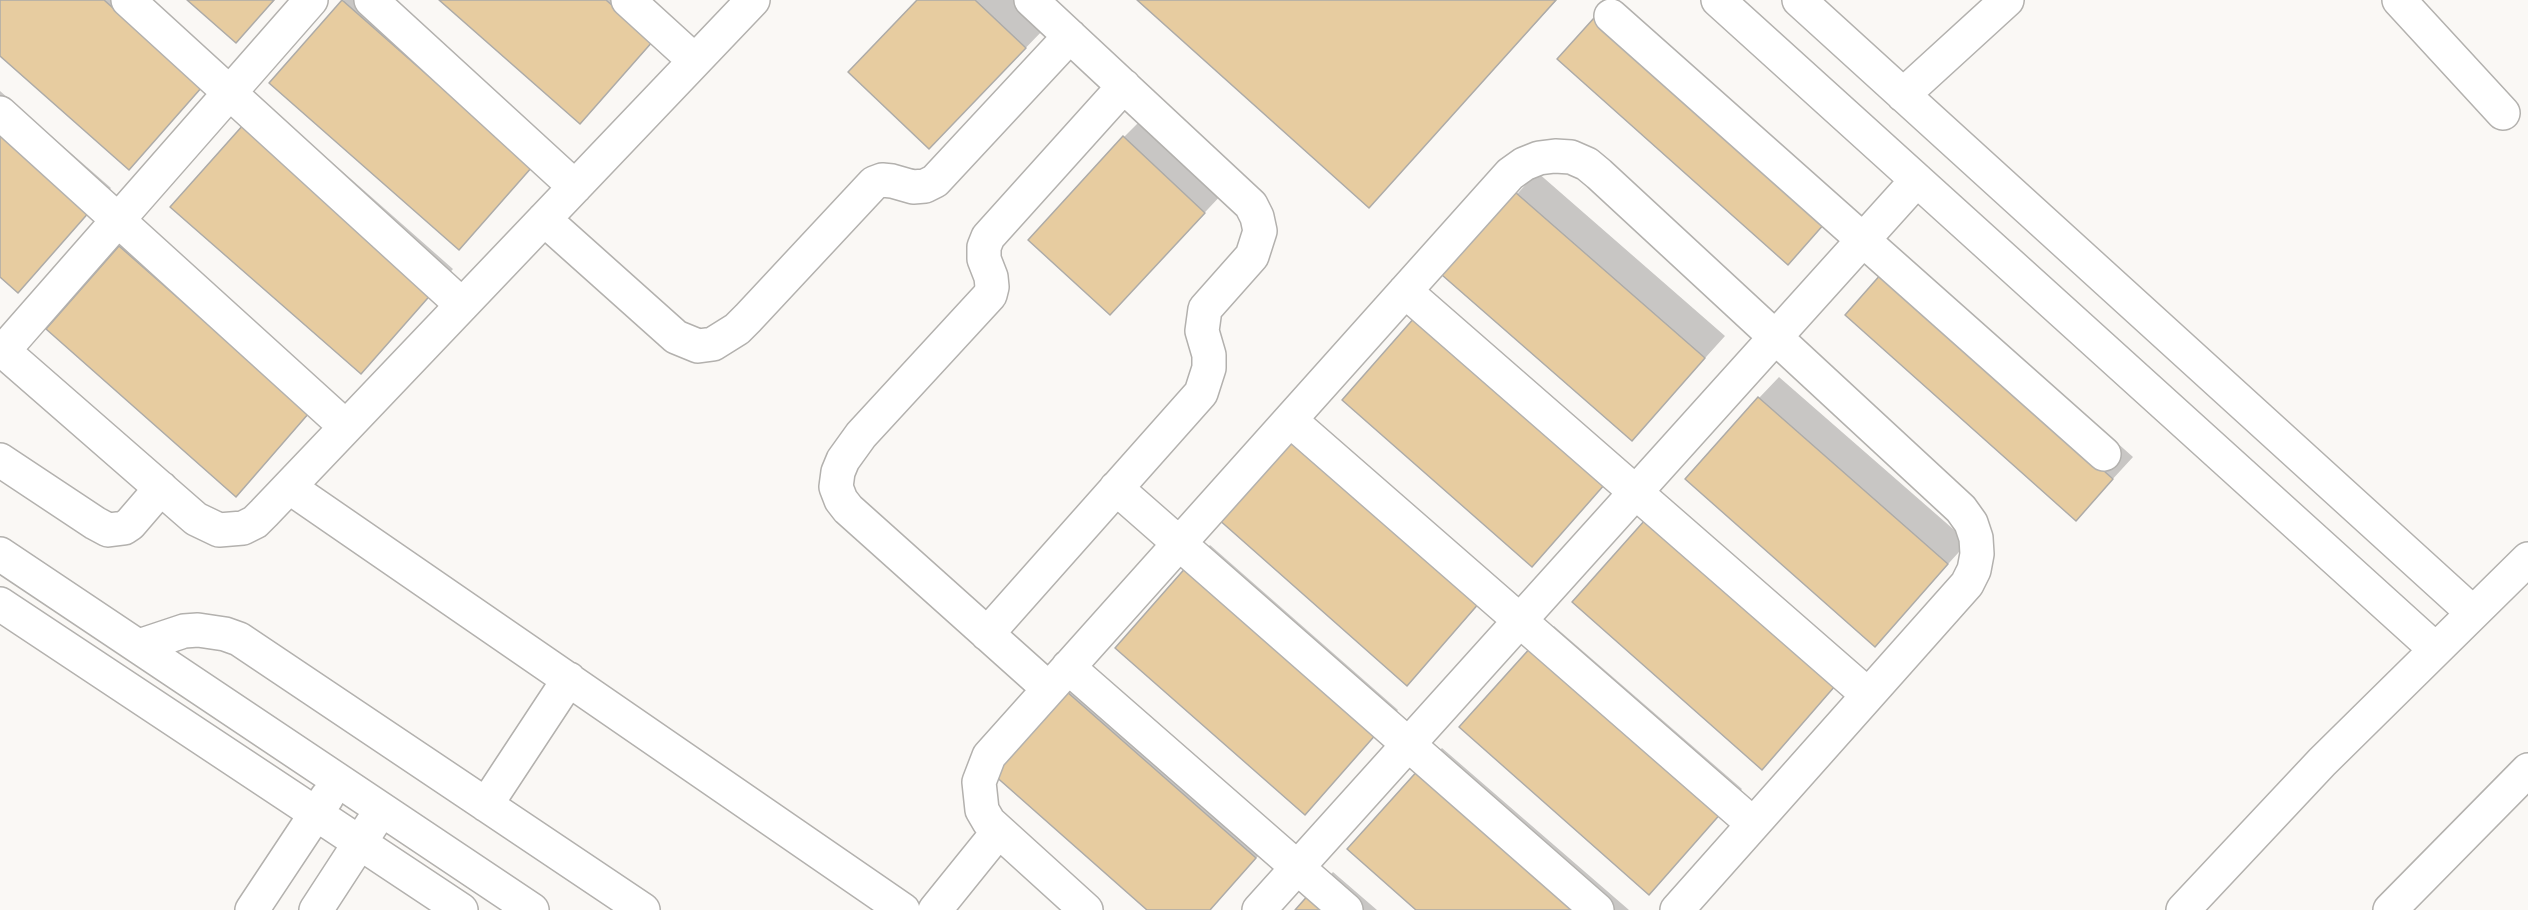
<!DOCTYPE html>
<style>
body{margin:0}
canvas{display:block;background:#faf8f5}
</style>
<canvas width="2528" height="910"></canvas>
<script>
const context = document.querySelector('canvas').getContext('2d');
context.lineJoin = 'round';
function fillPath(path, color) {
  context.fillStyle = color;
  context.fill(path, 'evenodd');
}
function toPath(rows) {
  const path = new Path2D();
  for (const r of rows) {
    path.moveTo(r[0], r[1]);
    for (let i = 2; i < r.length; i += 2) path.lineTo(r[i], r[i + 1]);
  }
  return path;
}
function trace(path, color, width, dash) {
  context.strokeStyle = color;
  context.lineWidth = width;
  context.lineCap = dash ? 'butt' : 'round';
  context.setLineDash(dash || []);
  context.stroke(path);
}
fillPath(toPath([
 [0,0,148,0,222,65,129,168,0,54],
 [189,0,275,0,236,41],
 [344,0,387,0,552,145,459,248,271,83],
 [441,0,651,0,673,20,580,122],
 [919,0,1018,0,1046,27,950,126],
 [1139,0,1557,0,1369,206],
 [1614,0,1618,0,1845,202,1788,263,1595,19],
 [0,91,111,188,18,291,0,275],
 [266,104,453,269,361,372],
 [1145,116,1225,191,1110,313,1124,137],
 [1537,172,1725,336,1632,439,1444,275],
 [141,226,329,392,236,494,120,247],
 [1904,253,2133,457,2076,519,1883,274],
 [1779,377,1968,542,1875,645,1759,398],
 [1344,400,1625,462,1532,565],
 [1312,416,1500,581,1407,684],
 [1646,521,1855,664,1762,768],
 [1210,545,1398,710,1304,813,1189,566],
 [1554,626,1742,789,1649,893,1533,647],
 [1088,671,1276,836,1210,910,1149,910,1067,692],
 [1442,748,1629,910,1418,910,1421,769],
 [1333,872,1377,910,1297,910]
]), '#0003');
const building = toPath([
 [0,0,104,0,202,87,129,170,0,56,0,0],
 [187,0,274,0,236,43,187,0],
 [342,0,532,167,459,250,269,83,342,0],
 [439,0,606,0,653,41,580,124,439,0],
 [917,0,975,0,1026,48,929,149,848,72,917,0],
 [1137,0,1556,0,1369,208,1137,0],
 [1594,18,1825,223,1788,265,1557,59,1594,18],
 [244,124,434,291,361,374,170,207,244,124],
 [0,130,91,210,18,293,0,277,0,130],
 [1123,136,1205,213,1110,315,1028,240,1123,136],
 [1515,192,1705,358,1632,441,1442,275,1515,192],
 [119,246,309,413,236,497,46,329,119,246],
 [1882,273,2113,479,2076,521,1845,315,1882,273],
 [1415,317,1605,484,1532,567,1342,400,1415,317],
 [1758,397,1948,564,1875,647,1685,479,1758,397],
 [1290,436,1480,602,1407,686,1217,518,1290,436],
 [1645,520,1835,686,1762,770,1572,602,1645,520],
 [1188,565,1378,732,1305,815,1115,648,1188,565],
 [1532,646,1723,811,1649,895,1459,727,1532,646],
 [1066,691,1256,858,1210,910,1147,910,993,774,1066,691],
 [1420,768,1584,910,1416,910,1347,849,1420,768],
 [1311,892,1332,910,1295,910,1311,892]
]);
fillPath(building, '#e7cca0');
trace(building, '#adaba8', 1.5);
const minor = toPath([
 [128,0,462,305],
 [371,0,575,187],
 [628,0,695,61],
 [1718,0,2435,649],
 [1799,0,2472,612],
 [2399,0,2503,113],
 [1611,16,2104,454],
 [1903,95,2007,0],
 [0,113,346,427],
 [544,219,676,337,698,346,713,344,737,329,748,318,874,183,882,180,892,181,913,187,925,186,935,181,1070,36],
 [1405,291,1868,695],
 [0,348,196,519,219,530,243,528,255,522,264,513,753,0],
 [3,351,311,0],
 [1290,420,1753,824],
 [0,460,95,523,108,530,124,528,130,524,161,488],
 [289,487,903,910],
 [1116,488,1597,910],
 [0,554,532,910],
 [0,604,461,910],
 [987,634,1201,393,1209,368,1209,355,1202,331,1205,309,1252,256,1260,231,1257,217,1251,205,1031,0],
 [139,646,184,631,198,630,225,634,239,639,643,910],
 [1068,667,1346,910],
 [1049,689,848,509,841,500,836,487,838,472,843,460,861,435,990,295,992,287,991,277,984,259,984,247,988,237,1124,86],
 [486,805,569,679],
 [252,910,327,797],
 [316,910,372,824],
 [935,910,998,832],
 [1086,910,989,822,982,810,979,782,989,756,1510,174,1524,164,1539,158,1555,156,1571,157,1587,164,1599,174,1961,509,1971,523,1976,538,1977,554,1974,570,1967,584,1677,910],
 [1259,910,1917,180],
 [2183,910,2322,762,2528,559],
 [2390,910,2528,770]
]);
trace(minor, '#b3b1ae', 36);
trace(minor, '#fff', 33);
</script>
